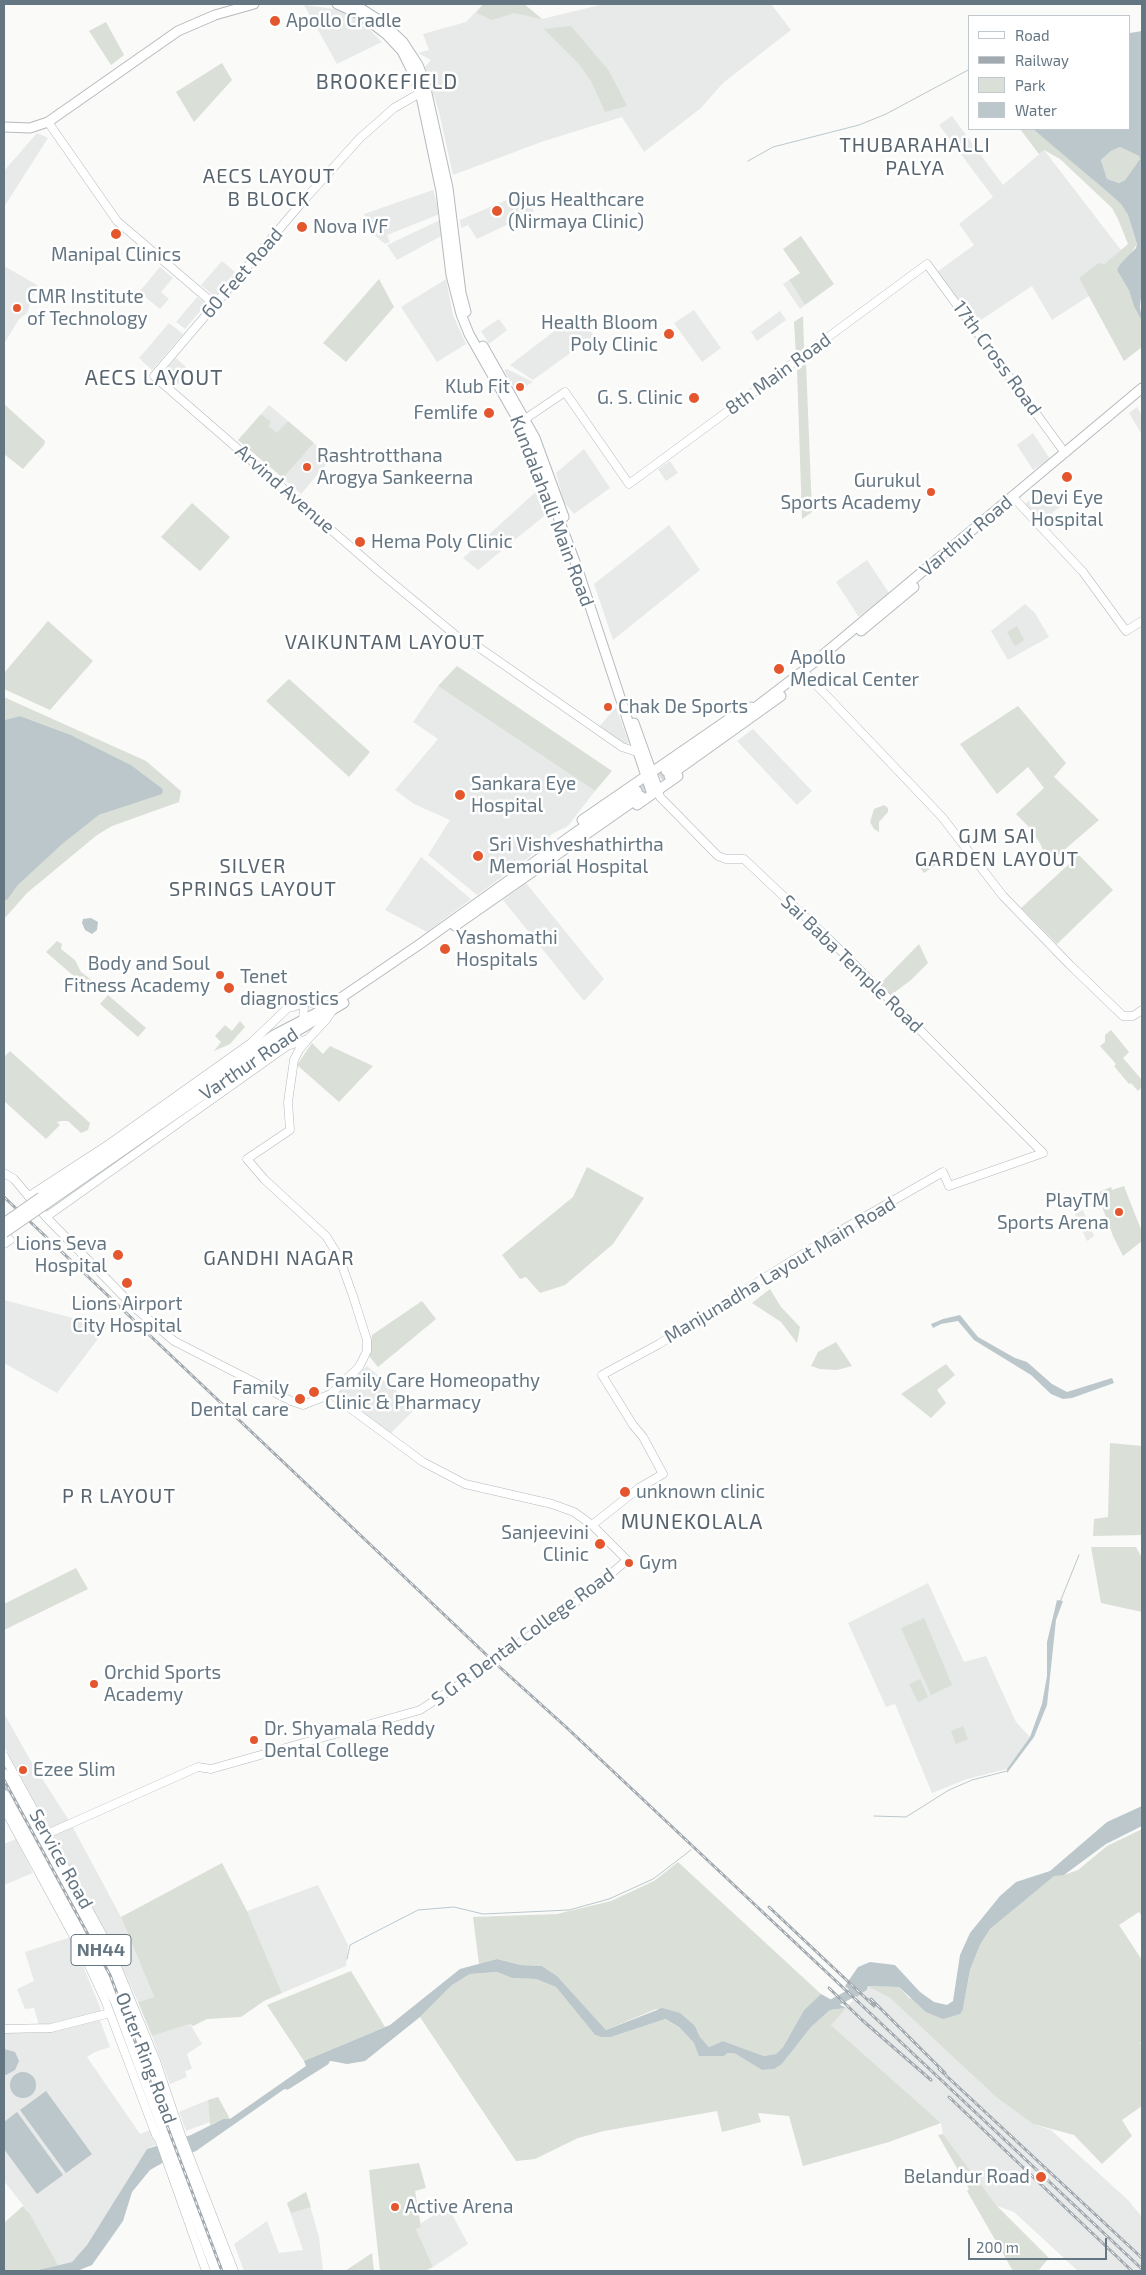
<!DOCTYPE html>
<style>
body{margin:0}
#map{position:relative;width:1146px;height:2275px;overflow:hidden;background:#fafaf8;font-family:"Exo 2",sans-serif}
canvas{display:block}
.frame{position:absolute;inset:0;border:5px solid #657683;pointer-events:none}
.legend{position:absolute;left:968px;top:15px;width:162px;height:115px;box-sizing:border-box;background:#fff;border:1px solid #c1c8cd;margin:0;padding:6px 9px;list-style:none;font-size:15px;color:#657683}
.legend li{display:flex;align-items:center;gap:10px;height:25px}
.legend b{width:25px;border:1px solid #c1c8cd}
.scale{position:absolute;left:968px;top:2238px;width:139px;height:22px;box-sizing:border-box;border:2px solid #657683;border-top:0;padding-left:6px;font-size:15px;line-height:18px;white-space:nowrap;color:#657683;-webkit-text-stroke:4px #fff;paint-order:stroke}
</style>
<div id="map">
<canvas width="1146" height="2275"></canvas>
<div class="frame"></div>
<ul class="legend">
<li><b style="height:6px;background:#fff"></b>Road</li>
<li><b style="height:6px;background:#a2aab0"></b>Railway</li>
<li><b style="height:14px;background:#dadfd7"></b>Park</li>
<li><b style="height:14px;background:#bbc7cb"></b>Water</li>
</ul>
<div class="scale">200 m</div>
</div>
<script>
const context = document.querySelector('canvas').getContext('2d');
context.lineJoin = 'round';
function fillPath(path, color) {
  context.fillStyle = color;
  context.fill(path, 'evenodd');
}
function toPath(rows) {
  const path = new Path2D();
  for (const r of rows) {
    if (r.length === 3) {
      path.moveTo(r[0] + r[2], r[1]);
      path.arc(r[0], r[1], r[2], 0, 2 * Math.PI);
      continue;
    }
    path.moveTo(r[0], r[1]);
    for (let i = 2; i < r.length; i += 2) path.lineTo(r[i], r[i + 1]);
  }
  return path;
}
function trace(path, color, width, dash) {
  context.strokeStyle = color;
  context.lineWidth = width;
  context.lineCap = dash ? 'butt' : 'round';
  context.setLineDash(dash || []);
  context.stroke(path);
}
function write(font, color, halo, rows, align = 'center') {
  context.font = font + ' "Exo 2",sans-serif';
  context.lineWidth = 5;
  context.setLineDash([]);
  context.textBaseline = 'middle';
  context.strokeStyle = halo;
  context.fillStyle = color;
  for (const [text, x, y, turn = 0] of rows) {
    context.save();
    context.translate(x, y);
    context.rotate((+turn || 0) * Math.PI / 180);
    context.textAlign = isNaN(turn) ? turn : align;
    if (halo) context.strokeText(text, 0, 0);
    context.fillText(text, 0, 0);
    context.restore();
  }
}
fillPath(toPath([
 [483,4,524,4,542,19,604,4,771,4,791,30,723,83,701,108,644,152,622,117,544,141,453,175,439,112,425,67,431,60,418,53,429,50,423,34,466,22],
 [304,5,342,10,363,23,382,42,337,64],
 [952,116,1003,185,1044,150,1121,250,1104,264,1079,278,1089,296,1052,320,1032,286,975,324,937,272,974,245,959,224,993,197,939,125],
 [37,133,48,138,4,207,4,171],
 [433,190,440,214,387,235,390,242,385,244,372,233,364,214],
 [525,192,534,212,477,239,468,225,461,228,460,220],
 [440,220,443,235,397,260,387,245],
 [222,261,235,272,215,297,201,285],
 [4,266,37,285,27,313,19,319,4,344],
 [160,267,173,278,161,292,169,299,160,309,139,292],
 [446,279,453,315,466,344,437,362,401,307],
 [789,280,805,305,800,309,783,284],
 [197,297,206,304,185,329,176,322],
 [694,310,721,348,702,362,674,323],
 [780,311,786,320,757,341,751,332],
 [578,313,594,336,533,380,510,365],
 [499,319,507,330,489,344,481,331],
 [169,323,183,334,152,370,139,358],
 [176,358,189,370,176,386,162,374],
 [507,369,533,382,516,392,504,370],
 [269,405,288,421,277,434,267,425,270,422,261,414],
 [1137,407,1142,415,1142,435,1129,413],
 [1033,433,1050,459,1033,470,1017,445],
 [314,443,331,459,301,494,283,478],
 [584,449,610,488,574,514,564,502,556,473],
 [670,461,678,473,666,481,658,469],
 [540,488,549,512,478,570,463,558],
 [1042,491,1048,499,1053,495,1061,506,1041,522,1025,504],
 [669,525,700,570,613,640,594,584],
 [867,560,889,593,859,617,836,582],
 [1025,604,1035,613,1049,637,1008,660,991,631],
 [438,686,595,791,568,826,552,834,528,858,477,895,428,855,450,820,414,804,395,790,438,739,413,722],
 [616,707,629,743,625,745,599,727],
 [753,729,812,791,797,805,737,741],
 [421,857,471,899,427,932,385,910],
 [526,883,604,979,584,1001,503,900],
 [1083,1210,1094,1236,1087,1241,1075,1214],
 [4,1300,107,1327,57,1393,4,1363],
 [367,1366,416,1408,390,1434,335,1394],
 [928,1583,964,1662,986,1656,1016,1722,1030,1737,1007,1769,967,1779,932,1793,895,1704,886,1707,848,1623],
 [4,1713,29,1758,70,1822,121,1917,154,1997,138,2002,108,1937,4,1746],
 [16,1839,33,1873,4,1885,4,1844],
 [318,1885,348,1945,346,1966,282,1993,247,1911],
 [71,1937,102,2012,68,2022,39,2025,34,2008,25,2009,17,1989,34,1981,25,1952],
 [867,1986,890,1998,996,2097,1033,2124,1051,2130,1128,2200,1142,2217,1142,2271,1078,2271,1014,2212,997,2206,943,2134,941,2123,830,2024],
 [100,2020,110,2047,95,2052,87,2057,140,2134,150,2130,156,2145,147,2149,87,2245,72,2262,58,2265,30,2214,4,2181,4,2033,45,2033],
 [190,2024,202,2044,187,2054,192,2069,185,2071,187,2077,170,2084,152,2036],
 [208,2100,210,2122,186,2131,179,2112],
 [306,2192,319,2237,323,2271,244,2271,234,2244,267,2221,279,2253,303,2250,287,2203],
 [448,2207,468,2244,433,2267,416,2229,421,2227,421,2223]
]), '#e8e9e9');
fillPath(toPath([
 [483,4,524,4,542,19,514,13,492,20,477,13],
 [106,22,124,55,111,65,89,31],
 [571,26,609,71,627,106,605,112,591,81,579,64,544,29],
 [222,63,232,80,194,122,176,92],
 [1020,129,1033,129,1048,141,1104,189,1121,204,1128,215,1137,244,1130,255,1121,263,1142,285,1142,300,1133,302,1142,321,1142,347,1124,361,1079,278,1099,263,1104,264,1128,244,1118,219,1112,208,1060,159,1044,150,1039,154],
 [1120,147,1139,156,1140,159,1125,180,1119,183,1107,179,1101,160,1111,151],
 [801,236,834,284,805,305,789,280,800,273,783,249],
 [379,279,394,307,346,362,323,343],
 [803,316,804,348,796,355,794,322],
 [806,363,812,512,802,519,797,369],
 [4,404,45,441,44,445,23,469,4,454],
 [261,414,271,422,268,426,277,433,288,421,314,443,283,478,238,440],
 [192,503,230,537,200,571,161,537],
 [48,621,93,661,50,710,4,689,4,673],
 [1017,626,1024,640,1015,646,1007,632],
 [457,666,612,771,595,791,438,686],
 [289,679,370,752,349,777,266,701],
 [4,698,6,698,146,761,181,791,179,802,112,826,97,835,27,893,4,919,4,900,7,900,18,885,62,843,99,815,161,794,163,789,131,765,71,735,20,716,4,720],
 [1018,706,1066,763,1054,777,1099,820,1048,864,1041,845,1030,828,1016,814,1044,788,1028,767,997,794,960,744],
 [884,805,888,808,888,812,879,822,879,832,874,829,870,822,874,809],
 [931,855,937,864,924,873,918,865],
 [1079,855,1113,890,1057,944,1021,908],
 [57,941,62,944,61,949,75,960,81,972,101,987,99,992,97,994,92,992,46,952],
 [919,944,928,963,911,980,891,995,880,984],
 [108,995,146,1028,138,1037,100,1004],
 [240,1021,245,1027,230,1044,214,1051,221,1042,215,1036,225,1025,232,1031],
 [1111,1030,1129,1052,1123,1058,1142,1080,1142,1087,1138,1091,1131,1083,1129,1084,1114,1066,1116,1064,1100,1046,1105,1042,1105,1035],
 [312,1043,323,1054,330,1046,373,1066,339,1102,297,1065],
 [10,1051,90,1123,88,1130,81,1133,68,1121,62,1121,57,1122,60,1125,46,1139,4,1101,4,1057],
 [587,1167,644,1198,613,1244,565,1285,540,1293,526,1277,520,1279,502,1255,573,1197],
 [1124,1186,1142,1232,1142,1241,1123,1256,1113,1236,1097,1193,1111,1187,1112,1190],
 [770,1289,781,1307,800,1327,797,1343,781,1322,752,1303],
 [422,1301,436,1319,378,1367,369,1356,372,1335],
 [836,1342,852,1366,837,1370,820,1369,811,1366,818,1352],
 [946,1364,955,1375,937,1390,946,1403,931,1418,901,1394],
 [1110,1443,1142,1446,1142,1535,1093,1536,1094,1519,1108,1517],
 [1091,1547,1136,1547,1142,1558,1142,1612,1101,1603],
 [76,1568,88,1589,4,1630,4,1604],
 [924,1618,952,1685,931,1695,901,1628],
 [920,1679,928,1697,918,1702,909,1684],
 [963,1726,968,1739,956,1744,951,1731],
 [1142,1829,1142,1916,1139,1912,1119,1925,1142,1960,1142,2041,1140,2043,1142,2046,1142,2106,1122,2120,1132,2136,1102,2164,1074,2135,1033,2124,996,2097,890,1998,867,1986,899,1987,909,1998,963,2009,970,1970,980,1945,990,1929,1054,1875,1064,1875,1078,1870,1107,1846],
 [678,1862,821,1994,804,2010,783,2047,776,2054,764,2056,723,2041,709,2047,700,2037,695,2026,656,2009,606,2030,557,1976,542,1966,521,1965,497,1959,479,1964,473,1917,557,1914,611,1901,654,1881],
 [222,1863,247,1911,282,1993,264,2001,241,2017,207,2019,193,2026,190,2024,152,2036,138,2002,154,1997,121,1917],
 [351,1971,385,2027,304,2061,267,2005],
 [497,1972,512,1978,536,1979,556,1987,595,2035,601,2037,611,2037,664,2019,679,2027,694,2043,727,2053,734,2053,762,2070,773,2069,782,2064,811,2027,830,2010,846,2008,831,2025,941,2123,889,2142,803,2166,789,2116,758,2113,761,2122,722,2132,717,2111,604,2131,578,2138,535,2159,516,2161,420,2017,452,1985,470,1974],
 [218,2097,230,2119,223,2119,210,2125,208,2100],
 [943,2134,997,2206,1049,2258,1038,2271,1013,2271,967,2191,969,2189,938,2135],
 [419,2163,426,2188,415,2191,421,2227,416,2229,433,2267,425,2271,380,2271,369,2170],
 [306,2192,311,2207,291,2213,287,2203],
 [23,2206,30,2214,58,2265,33,2271,4,2271,4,2223],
 [372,2253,374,2271,345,2271]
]), '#dadfd7');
fillPath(toPath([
 [1142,31,1142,286,1140,307,1142,321,1134,306,1129,290,1117,270,1121,263,1136,248,1137,244,1128,215,1121,204,1104,189,1033,129,1130,129,1130,33],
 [1120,147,1139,156,1140,159,1125,180,1119,183,1107,179,1101,160,1111,151],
 [20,716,71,735,131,765,163,789,162,794,99,815,62,844,18,885,7,900,4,900,4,720],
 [91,918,98,922,97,930,92,934,85,930,82,923,83,919],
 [960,1315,978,1337,1015,1358,1027,1362,1052,1384,1067,1392,1112,1378,1114,1383,1072,1398,1063,1399,1051,1394,1031,1375,974,1340,958,1321,941,1324,933,1328,931,1324,943,1319],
 [1057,1600,1063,1601,1056,1620,1047,1705,1034,1737,1007,1773,1007,1769,1030,1737,1042,1704,1047,1676,1047,1642],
 [1142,1806,1142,1826,1106,1844,1064,1875,1054,1876,990,1929,980,1945,970,1970,963,2009,960,2014,943,2019,926,2012,899,1987,868,1986,857,1997,845,1986,858,1967,870,1962,895,1965,920,1992,934,2002,947,2005,953,2001,960,1955,970,1933,1000,1896,1016,1882,1050,1871,1107,1822],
 [497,1959,521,1965,542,1966,557,1976,606,2030,662,2008,680,2013,695,2026,700,2037,709,2047,723,2041,764,2056,776,2054,783,2047,804,2010,821,1994,846,2008,830,2010,811,2027,782,2064,774,2069,762,2070,734,2053,727,2053,724,2056,699,2056,694,2043,679,2027,665,2019,611,2037,601,2037,595,2035,556,1987,536,1979,512,1978,497,1972,470,1974,452,1985,420,2017,365,2061,347,2064,331,2061,323,2062,196,2151,164,2162,150,2170,132,2192,123,2221,92,2265,77,2271,33,2271,72,2262,87,2245,147,2149,191,2135,223,2119,230,2119,306,2066,304,2061,390,2025,460,1969],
 [4,2049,15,2052,19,2061,15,2070,6,2075,4,2074],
 [23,2085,13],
 [46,2091,92,2154,66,2173,20,2110],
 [17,2112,63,2175,37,2194,4,2149,4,2122]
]), '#bbc7cb');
trace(toPath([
 [748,161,773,147,859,125,886,114,970,69],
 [1060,1602,1079,1555],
 [874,1816,906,1817,949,1790,972,1780,1007,1771],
 [347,1959,350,1945,418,1910,454,1907,483,1914,569,1910,609,1899,653,1879,691,1850]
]), '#bbc7cb', 1);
trace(toPath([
 [828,2006,863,1987],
 [287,2085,325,2061]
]), '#bbc7cb', 9);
trace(toPath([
 [637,791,666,771],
 [641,796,669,776]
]), '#d5d9db', 9, [9, 4.5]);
const secondary = toPath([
 [420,93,394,108,360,138,304,200,154,376,383,575,465,643,474,644,622,747,637,752],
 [48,122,117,221,215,305],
 [525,419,565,392,629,484,927,264,1065,453],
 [1012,496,1083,572,1126,631,1142,621],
 [807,675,942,817,1003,896,1070,965,1123,1016,1133,1016,1142,1010],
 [293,1007,300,1004,304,1007,303,1020],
 [308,1039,299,1050,294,1060,288,1102,290,1130,247,1159,264,1179,326,1236,339,1257,353,1296,367,1340,367,1351,359,1367,331,1394],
 [4,1173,14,1179,46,1217,135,1308,174,1341,291,1401,303,1405,331,1394,423,1462,465,1484,552,1504,574,1512,592,1525,627,1560,592,1590,494,1662,420,1710,211,1769,198,1767,47,1834],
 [29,1196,109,1144,251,1043,296,1000,300,999,326,1008],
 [46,1217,287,1046,308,1039,326,1020,332,1011],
 [4,1244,10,1240,7,1236],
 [592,1525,639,1488,663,1474,643,1437,633,1425,602,1375,659,1344,833,1235,943,1172,949,1186,1043,1153,831,941,744,859,726,859,718,856,660,797,658,790],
 [4,1756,108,1945,156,2061,181,2135,234,2271],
 [4,1808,86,1959,105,2000,156,2135,159,2139,206,2271],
 [4,2029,51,2028,110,2013]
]);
const primary = toPath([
 [337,4,361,15,386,34,402,51,412,71,421,96,441,191,451,275,461,314,469,334,519,422,549,493,577,567,652,794],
 [354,4,382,22,403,42,418,65,424,80,448,188,461,293,466,312],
 [4,127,30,128,48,122,178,31,215,15,254,4],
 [483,346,535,438,564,517],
 [861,631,914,587],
 [634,723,658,790],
 [666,771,744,716,812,664,1142,388],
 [652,772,739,712,751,707],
 [669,776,781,696],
 [637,805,678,776],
 [582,820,646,776],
 [455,926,641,796],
 [41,1197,274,1035,326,1008,420,944,579,830,637,791],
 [46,1204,279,1042,344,1003]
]);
const highway = toPath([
 [4,1774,92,1932,110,1969,158,2087,226,2271],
 [4,1795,87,1943,116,2002,216,2271]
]);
trace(secondary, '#b3babf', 9);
trace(primary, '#b5babe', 11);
trace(highway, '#b4b9bd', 12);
trace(secondary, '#fff', 8);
trace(primary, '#fff', 9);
trace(highway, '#fff', 10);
const rail = toPath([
 [4,1197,494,1662,566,1727,1142,2269],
 [4,1780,110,1975,222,2271],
 [769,1907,874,2006],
 [829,1988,862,2020,931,2080],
 [871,1999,945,2073],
 [939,2069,1142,2258],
 [949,2097,1132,2271]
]);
trace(rail, '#a2aab0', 3);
trace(rail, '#fff', 1, [4]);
const primaryBridge = toPath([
 [4,1223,41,1197],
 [4,1233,46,1204]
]);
trace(primaryBridge, '#b5babe', 11, []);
trace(primaryBridge, '#fff', 9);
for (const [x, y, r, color] of [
 [275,21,6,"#e4572e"],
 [497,211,6,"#e4572e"],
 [302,227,6,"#e4572e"],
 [116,234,6,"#e4572e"],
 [17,308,5,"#e4572e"],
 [669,334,6,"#e4572e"],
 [520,387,5,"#e4572e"],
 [694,398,6,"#e4572e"],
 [489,413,6,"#e4572e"],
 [307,467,5,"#e4572e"],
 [1067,477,6,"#e4572e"],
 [931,492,5,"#e4572e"],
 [360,542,6,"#e4572e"],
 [779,669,6,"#e4572e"],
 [608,707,5,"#e4572e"],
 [460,795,6,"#e4572e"],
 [478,856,6,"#e4572e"],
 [445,949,6,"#e4572e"],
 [220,975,5,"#e4572e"],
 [229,988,6,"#e4572e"],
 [1119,1212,5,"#e4572e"],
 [118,1255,6,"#e4572e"],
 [127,1283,6,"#e4572e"],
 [314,1392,6,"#e4572e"],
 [300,1399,6,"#e4572e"],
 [625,1492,6,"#e4572e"],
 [600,1544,6,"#e4572e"],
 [629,1563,5,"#e4572e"],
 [94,1684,5,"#e4572e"],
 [254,1740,5,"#e4572e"],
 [23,1770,5,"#e4572e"],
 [1041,2177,6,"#e4572e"],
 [395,2207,5,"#e4572e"]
]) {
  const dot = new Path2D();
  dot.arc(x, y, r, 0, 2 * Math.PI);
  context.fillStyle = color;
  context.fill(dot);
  trace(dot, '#fff', 2);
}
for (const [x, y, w] of [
 [101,1950,60]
]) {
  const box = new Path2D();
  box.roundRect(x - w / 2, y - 15.5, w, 31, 4);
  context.fillStyle = '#fff';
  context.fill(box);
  trace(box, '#657683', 1);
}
write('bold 18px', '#657683', null, [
 ["NH44",101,1950]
]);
write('19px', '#657683', '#fff', [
 ["Apollo Cradle",286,21],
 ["Ojus Healthcare",508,200],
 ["(Nirmaya Clinic)",508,222],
 ["Nova IVF",313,227],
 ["Manipal Clinics",116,255,"center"],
 ["CMR Institute",27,297],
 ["of Technology",27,319],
 ["Health Bloom",658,323,"right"],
 ["Poly Clinic",658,345,"right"],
 ["Klub Fit",510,387,"right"],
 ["G. S. Clinic",683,398,"right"],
 ["Femlife",478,413,"right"],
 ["Rashtrotthana",317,456],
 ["Arogya Sankeerna",317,478],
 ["Gurukul",921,481,"right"],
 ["Sports Academy",921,503,"right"],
 ["Devi Eye",1067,498,"center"],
 ["Hospital",1067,520,"center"],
 ["Hema Poly Clinic",371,542],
 ["Apollo",790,658],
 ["Medical Center",790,680],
 ["Chak De Sports",618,707],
 ["Sankara Eye",471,784],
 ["Hospital",471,806],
 ["Sri Vishveshathirtha",489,845],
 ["Memorial Hospital",489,867],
 ["Yashomathi",456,938],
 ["Hospitals",456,960],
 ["Body and Soul",210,964,"right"],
 ["Fitness Academy",210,986,"right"],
 ["Tenet",240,977],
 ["diagnostics",240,999],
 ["PlayTM",1109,1201,"right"],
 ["Sports Arena",1109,1223,"right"],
 ["Lions Seva",107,1244,"right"],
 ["Hospital",107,1266,"right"],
 ["Lions Airport",127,1304,"center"],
 ["City Hospital",127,1326,"center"],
 ["Family Care Homeopathy",325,1381],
 ["Clinic & Pharmacy",325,1403],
 ["Family",289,1388,"right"],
 ["Dental care",289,1410,"right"],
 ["unknown clinic",636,1492],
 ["Sanjeevini",589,1533,"right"],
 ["Clinic",589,1555,"right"],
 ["Gym",639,1563],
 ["Orchid Sports",104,1673],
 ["Academy",104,1695],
 ["Dr. Shyamala Reddy",264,1729],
 ["Dental College",264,1751],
 ["Ezee Slim",33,1770],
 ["Belandur Road",1030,2177,"right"],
 ["Active Arena",405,2207]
], 'left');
write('19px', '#657683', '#fff', [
 ["60 Feet Road",242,273,-49],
 ["17th Cross Road",997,358,54],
 ["8th Main Road",778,374,-36],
 ["Arvind Avenue",285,489,41],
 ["Kundalahalli Main Road",552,511,69],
 ["Varthur Road",966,536,-40],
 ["Sai Baba Temple Road",852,964,44],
 ["Varthur Road",249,1064,-34],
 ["Manjunadha Layout Main Road",780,1270,-31],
 ["S G R Dental College Road",523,1637,-36],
 ["Service Road",61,1859,61],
 ["Outer Ring Road",146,2058,69]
]);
context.letterSpacing = '1px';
write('20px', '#57646e', '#fff', [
 ["THUBARAHALLI",915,145],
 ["PALYA",915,168],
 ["AECS LAYOUT",269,176],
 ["B BLOCK",269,199],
 ["VAIKUNTAM LAYOUT",385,642],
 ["GJM SAI",997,836],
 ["GARDEN LAYOUT",997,859],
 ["SILVER",253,866],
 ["SPRINGS LAYOUT",253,889],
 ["GANDHI NAGAR",279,1258],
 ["P R LAYOUT",119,1496]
]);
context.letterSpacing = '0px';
context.letterSpacing = '1px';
write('21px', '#57646e', '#fff', [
 ["BROOKEFIELD",387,82],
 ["AECS LAYOUT",154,378],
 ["MUNEKOLALA",692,1522]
]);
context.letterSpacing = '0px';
</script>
